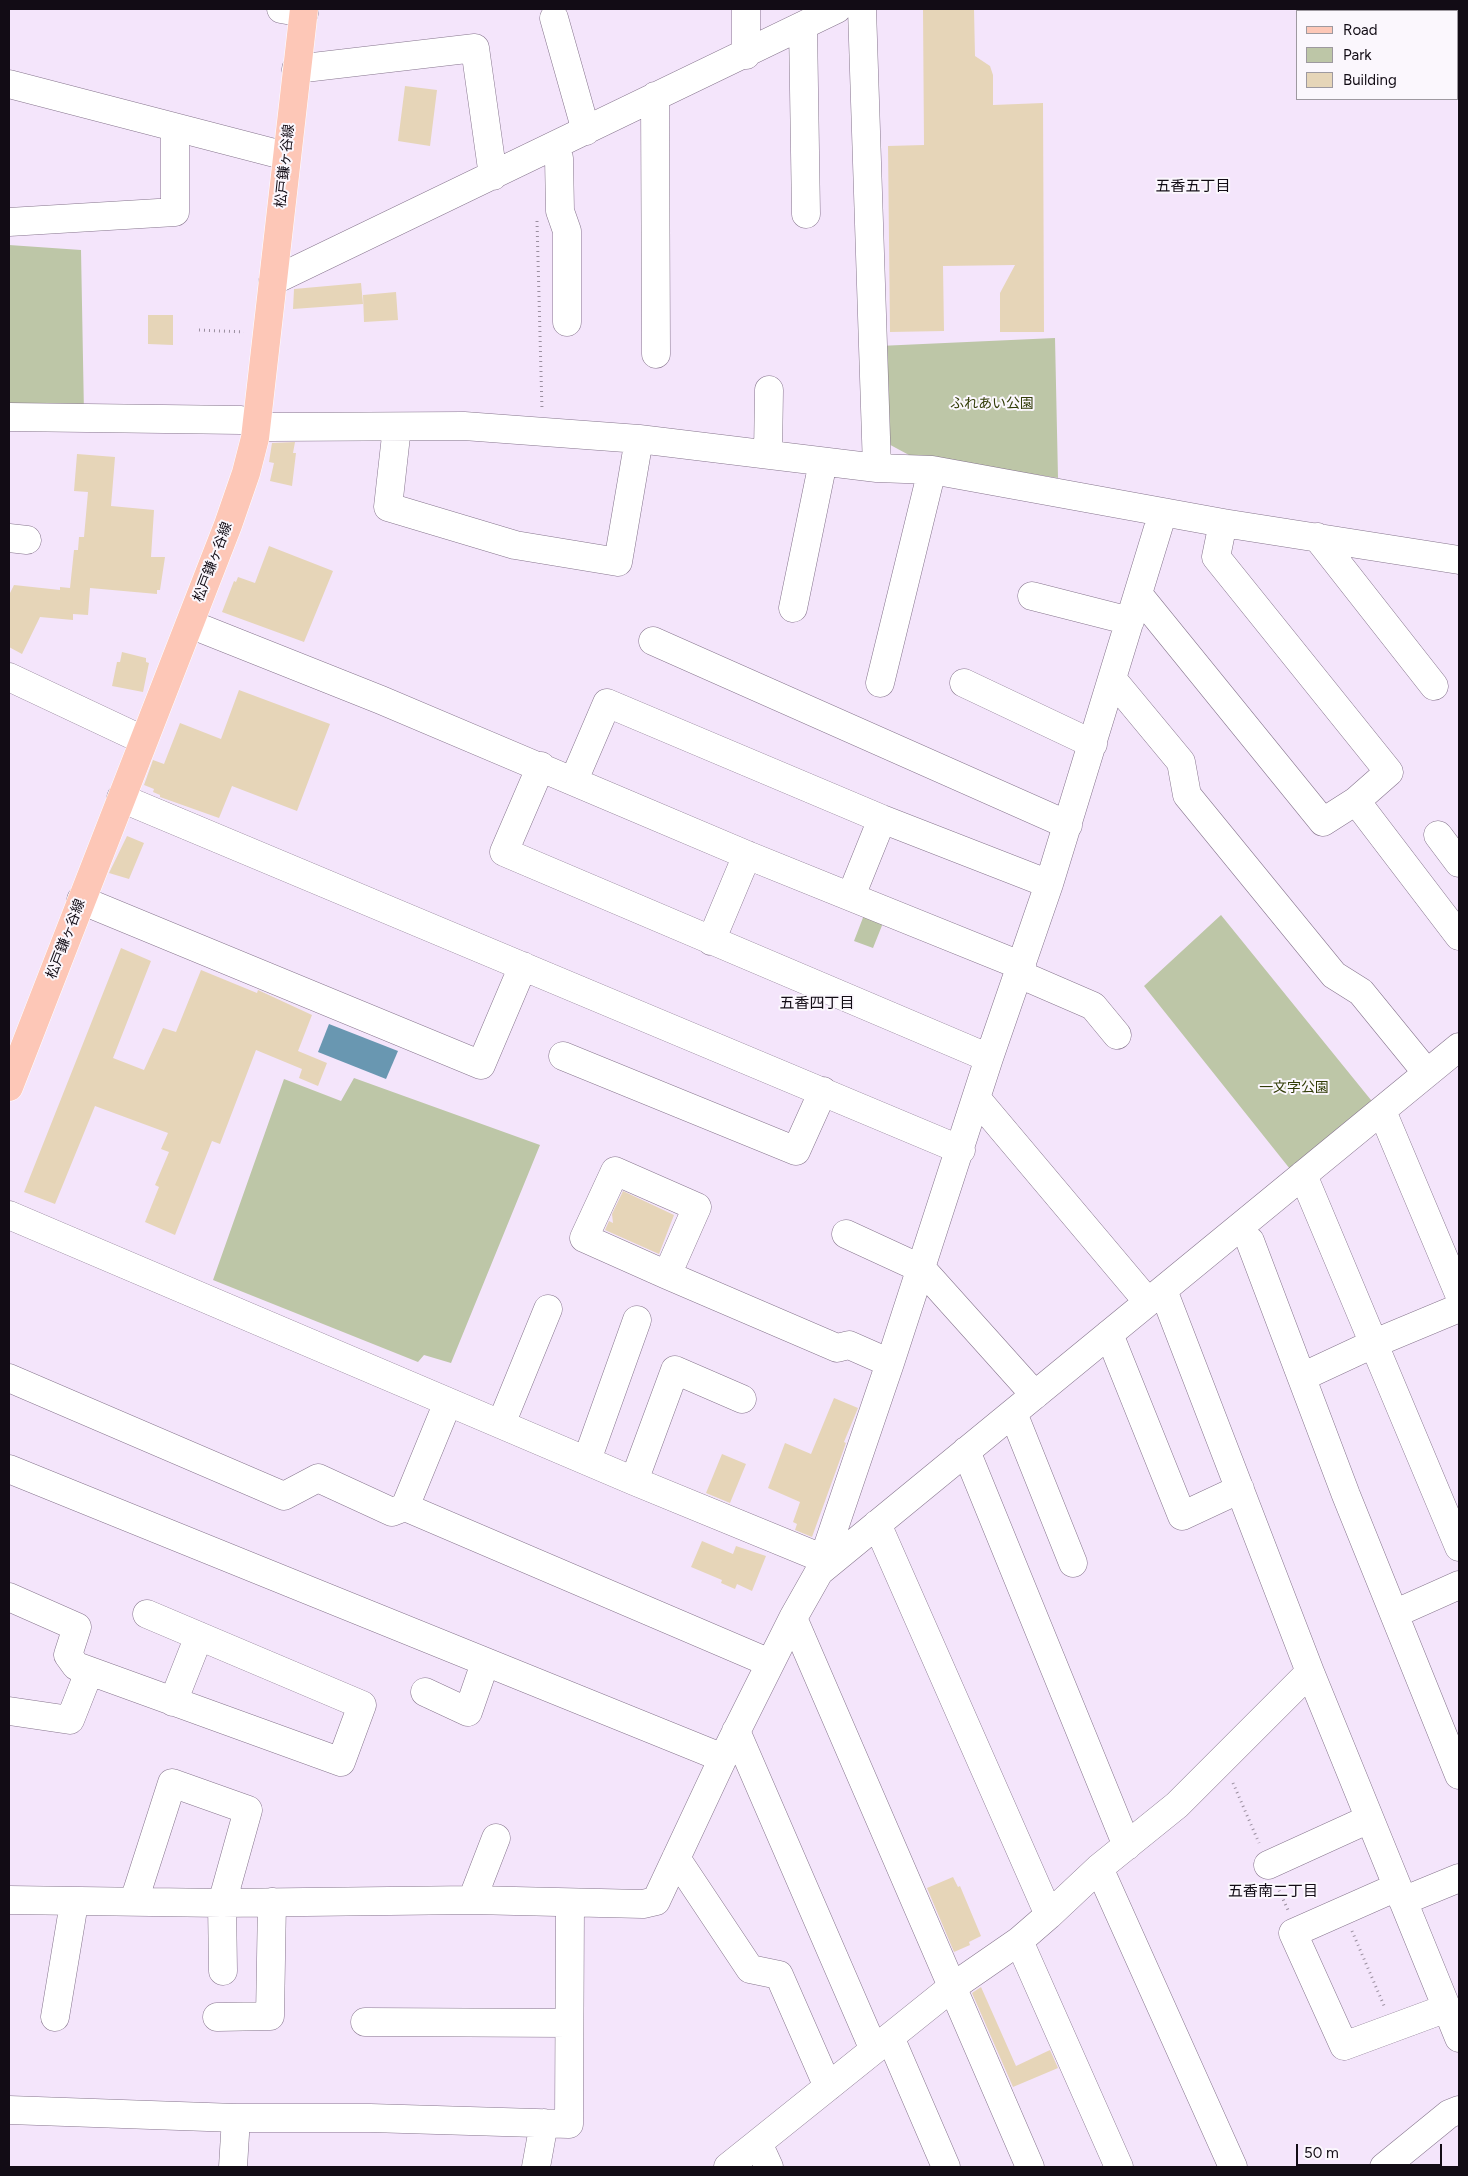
<!DOCTYPE html>
<meta charset="utf-8">
<style>
body{margin:0}
#map{position:relative;width:1468px;height:2176px;overflow:hidden;background:#f4e5fb;font-family:Figtree,sans-serif}
canvas{display:block}
.frame{position:absolute;inset:0;border:10px solid #120c15;pointer-events:none}
.legend{position:absolute;left:1296px;top:10px;width:162px;height:90px;box-sizing:border-box;background:#fbf7fd;border:1px solid #9e99a0;margin:0;padding:6px 9px;list-style:none;font-size:15px;color:#120c15}
.legend li{display:flex;align-items:center;gap:10px;height:25px}
.legend b{width:25px;border:1px solid #9e99a0}
.scale{position:absolute;left:1296px;top:2144px;width:146px;height:22px;box-sizing:border-box;border:2px solid #120c15;border-top:0;padding-left:6px;font-size:15px;line-height:18px;white-space:nowrap;color:#120c15;-webkit-text-stroke:4px #fbf7fd;paint-order:stroke}
</style>
<div id="map">
<canvas width="1468" height="2176"></canvas>
<div class="frame"></div>
<ul class="legend">
<li><b style="height:6px;background:#fdc7b7"></b>Road</li>
<li><b style="height:14px;background:#bdc6a7"></b>Park</li>
<li><b style="height:14px;background:#e6d5b8"></b>Building</li>
</ul>
<div class="scale">50 m</div>
</div>
<script>
const context = document.querySelector('canvas').getContext('2d');
context.lineJoin = 'round';
function fillPath(path, color) {
  context.fillStyle = color;
  context.fill(path, 'evenodd');
}
function toPath(rows) {
  const path = new Path2D();
  for (const r of rows) {
    path.moveTo(r[0], r[1]);
    for (let i = 2; i < r.length; i += 2) path.lineTo(r[i], r[i + 1]);
  }
  return path;
}
function trace(path, color, width, dash) {
  context.strokeStyle = color;
  context.lineWidth = width;
  context.lineCap = dash ? 'butt' : 'round';
  context.setLineDash(dash || []);
  context.stroke(path);
}
function write(font, color, halo, rows, align = 'center') {
  context.font = font + ' Figtree,"Noto Sans JP",sans-serif';
  context.lineWidth = 4;
  context.setLineDash([]);
  context.textBaseline = 'middle';
  context.strokeStyle = halo;
  context.fillStyle = color;
  for (const [text, x, y, turn = 0] of rows) {
    context.save();
    context.translate(x, y);
    context.rotate((+turn || 0) * Math.PI / 180);
    context.textAlign = isNaN(turn) ? turn : align;
    if (halo) context.strokeText(text, 0, 0);
    context.fillText(text, 0, 0);
    context.restore();
  }
}
fillPath(toPath([
 [9,245,81,250,84,414,9,414],
 [1055,338,1058,478,909,455,883,441,879,346],
 [864,915,883,923,873,948,854,941],
 [1221,915,1375,1105,1294,1174,1144,986],
 [354,1078,540,1145,451,1363,424,1355,418,1362,213,1280,284,1079,341,1101]
]), '#bdc6a7');
fillPath(toPath([
 [329,1024,398,1051,386,1079,318,1052]
]), '#6997b1');
fillPath(toPath([
 [923,9,974,9,975,56,990,66,993,75,993,105,1043,103,1044,332,1000,332,1000,293,1015,265,943,266,944,331,890,332,888,146,924,145],
 [405,86,437,90,430,146,398,141],
 [361,283,363,304,293,309,294,289],
 [396,292,398,320,364,322,363,295],
 [148,315,173,315,173,345,148,344],
 [295,442,293,453,296,453,292,486,270,481,274,463,269,462,272,443],
 [77,454,115,457,111,506,154,510,151,557,165,557,160,590,157,590,157,594,90,588,88,615,73,614,73,620,40,617,22,654,9,647,9,595,14,585,60,590,60,587,70,588,74,550,78,550,79,537,84,537,88,492,74,491],
 [269,546,333,571,304,642,222,612,234,581,236,582,238,577,255,583],
 [122,652,146,658,146,662,149,663,143,692,112,686,117,662,120,662],
 [239,690,330,724,297,811,232,786,219,818,160,797,160,795,153,792,154,789,144,785,153,760,164,764,180,723,221,739],
 [127,836,144,843,129,879,109,873],
 [121,948,151,961,113,1058,144,1070,163,1028,176,1032,201,970,257,993,258,990,312,1015,298,1051,327,1063,318,1086,299,1078,302,1069,256,1050,220,1144,212,1141,175,1235,145,1222,159,1187,155,1185,169,1152,161,1149,168,1133,95,1106,55,1204,24,1192],
 [623,1191,674,1215,659,1254,605,1230,609,1221,613,1223,612,1214],
 [834,1398,858,1408,844,1442,846,1443,812,1537,795,1530,797,1524,793,1522,800,1502,768,1488,785,1443,811,1454],
 [722,1454,746,1464,730,1503,706,1493],
 [702,1541,733,1554,736,1546,766,1556,752,1591,737,1584,735,1589,721,1583,722,1580,691,1567],
 [953,1877,958,1887,960,1886,981,1936,969,1942,970,1945,954,1952,927,1888],
 [981,1987,1016,2066,1050,2050,1058,2068,1013,2087,972,1993]
]), '#e6d5b8');
const minor = toPath([
 [281,9,304,13],
 [862,9,877,468],
 [554,18,586,131],
 [803,26,806,214],
 [746,55,746,9],
 [296,69,475,48,493,176],
 [9,84,286,156],
 [655,96,656,354],
 [552,147,559,158,560,211,567,231,567,322],
 [9,222,175,212,175,128],
 [273,281,837,9],
 [9,417,241,420,269,427,464,426,639,439,877,468,932,470,1223,523,1459,560],
 [397,427,388,507,515,545,618,562,639,439],
 [768,454,769,390],
 [1317,537,1434,686],
 [9,538,27,540],
 [1138,594,1323,822,1356,801,1389,772,1216,557,1223,523],
 [1032,596,1130,621],
 [793,608,823,462],
 [190,624,381,700,747,855,1022,966],
 [653,641,1068,825],
 [9,677,143,740],
 [1113,680,1181,762,1187,795,1334,975,1361,992,1427,1073],
 [880,683,932,470],
 [964,683,1093,744],
 [541,766,504,852,989,1058],
 [574,780,607,703,882,819,1049,884],
 [121,798,961,1150],
 [1356,801,1459,936],
 [1438,835,1459,863],
 [851,896,882,819],
 [81,900,481,1065,523,966],
 [711,941,747,855],
 [1019,974,1093,1006,1117,1035],
 [563,1056,796,1151,823,1091],
 [977,1099,1148,1302],
 [1382,1111,1459,1294],
 [1303,1175,1459,1547],
 [9,1215,634,1481,824,1559],
 [846,1234,922,1269,1035,1395],
 [1250,1241,1346,1495,1459,1775],
 [667,1275,697,1207,615,1171,584,1238,667,1275,837,1348,849,1345,890,1363],
 [1163,1290,1310,1672],
 [1109,1334,1182,1516,1240,1489],
 [1302,1377,1375,1343,1459,1308],
 [9,1378,284,1496,318,1478,392,1512,405,1507,770,1663],
 [1013,1413,1073,1563],
 [501,1424,548,1309],
 [966,1451,1127,1846],
 [587,1460,637,1320],
 [9,1469,723,1758],
 [634,1481,675,1370,742,1399],
 [405,1507,448,1402],
 [877,1524,1049,1915],
 [819,1572,1459,1047],
 [9,1597,77,1627,68,1655,76,1666,341,1762,362,1705,147,1614],
 [1394,1614,1459,1585],
 [425,1692,468,1712,485,1663],
 [173,1702,199,1636],
 [9,1711,70,1720,89,1672],
 [736,1731,874,2050],
 [676,1858,750,1969,779,1975,828,2087],
 [1268,1865,1369,1819],
 [1099,1868,1233,2167],
 [1397,1887,1293,1933,1344,2046,1447,2008],
 [9,1900,222,1903,472,1900,643,1904,656,1901,723,1758,793,1618],
 [472,1900,496,1838],
 [134,1901,172,1783,248,1810,222,1903,223,1971],
 [1403,1901,1459,1878],
 [1019,1941,1119,2167],
 [55,2017,74,1903],
 [217,2017,270,2016,272,1902],
 [365,2022,569,2023],
 [890,2037,946,2167],
 [9,2110,236,2118],
 [233,2167,236,2118,370,2118,569,2124,570,1904],
 [536,2167,544,2123],
 [728,2167,758,2143],
 [769,2167,758,2143,951,1988,1019,1941,1049,1915,1099,1868,1177,1805,1310,1672,1459,2038],
 [1030,2167,793,1618,819,1572,890,1363,989,1058,1049,884,1163,512],
 [1384,2167,1449,2114,1459,2110]
]);
const major = toPath([
 [9,1087,228,525,246,473,255,438,304,9]
]);
trace(minor, '#86758d', 29);
trace(major, '#fff', 29);
trace(toPath([
 [537,221,542,410],
 [199,330,244,332],
 [1233,1783,1259,1843],
 [1277,1886,1288,1910],
 [1352,1931,1385,2008]
]), '#9a8e9f', 3, [1, 4]);
trace(minor, '#fff', 28);
trace(major, '#fdc7b7', 28);
write('14px', '#120c15', '#fbf7fd', [
 ["松戸鎌ヶ谷線",285,166,-84],
 ["松戸鎌ヶ谷線",213,562,-69],
 ["松戸鎌ヶ谷線",66,939,-69]
]);
write('14px', '#313c07', '#fbf7fd', [
 ["ふれあい公園",992,404],
 ["一文字公園",1294,1088]
]);
write('15px', '#120c15', '#fbf7fd', [
 ["五香五丁目",1193,187],
 ["五香四丁目",817,1004],
 ["五香南二丁目",1273,1892]
]);
</script>
